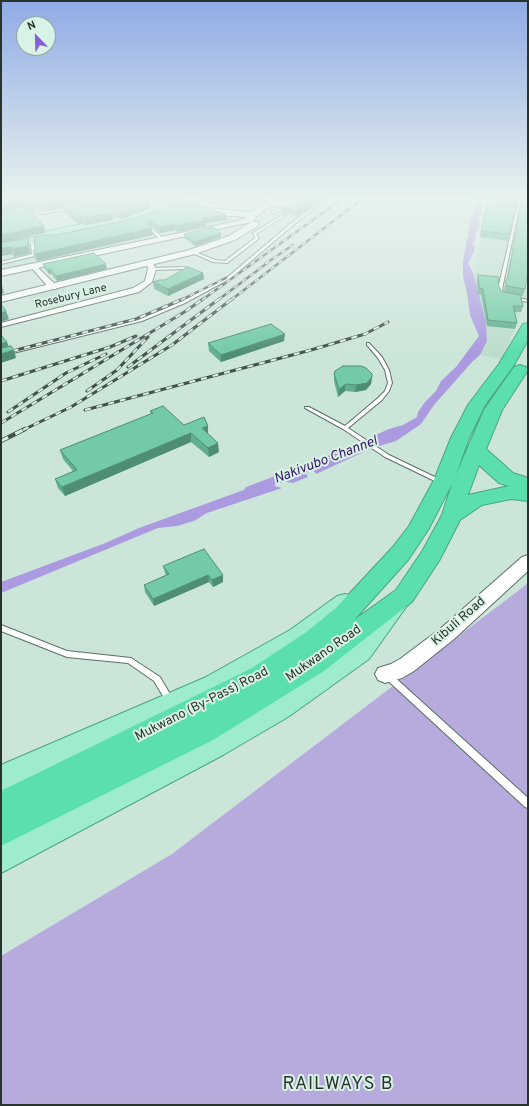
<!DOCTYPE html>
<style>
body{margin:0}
#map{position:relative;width:529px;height:1106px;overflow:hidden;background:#cce5d9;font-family:Overpass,sans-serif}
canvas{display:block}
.frame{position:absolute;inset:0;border:2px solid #2a342f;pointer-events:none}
.north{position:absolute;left:16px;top:16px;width:40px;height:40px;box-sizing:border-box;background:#d9f2e6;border:1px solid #93a69d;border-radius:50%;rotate:337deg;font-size:11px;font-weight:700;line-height:16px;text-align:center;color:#2a342f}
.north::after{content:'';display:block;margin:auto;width:14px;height:18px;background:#875ed9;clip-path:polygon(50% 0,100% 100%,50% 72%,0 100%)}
</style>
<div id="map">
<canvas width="529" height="1106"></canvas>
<div class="frame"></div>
<div class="north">N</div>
</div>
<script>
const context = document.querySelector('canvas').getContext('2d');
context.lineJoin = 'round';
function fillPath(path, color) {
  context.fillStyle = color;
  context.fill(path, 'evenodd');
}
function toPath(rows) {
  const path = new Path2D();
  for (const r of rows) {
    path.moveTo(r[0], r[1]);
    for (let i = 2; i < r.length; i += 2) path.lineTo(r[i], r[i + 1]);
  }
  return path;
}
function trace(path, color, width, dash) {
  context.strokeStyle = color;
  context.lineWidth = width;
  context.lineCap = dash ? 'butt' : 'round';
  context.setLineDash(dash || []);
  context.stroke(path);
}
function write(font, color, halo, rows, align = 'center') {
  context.font = font + ' Overpass,sans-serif';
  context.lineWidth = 4;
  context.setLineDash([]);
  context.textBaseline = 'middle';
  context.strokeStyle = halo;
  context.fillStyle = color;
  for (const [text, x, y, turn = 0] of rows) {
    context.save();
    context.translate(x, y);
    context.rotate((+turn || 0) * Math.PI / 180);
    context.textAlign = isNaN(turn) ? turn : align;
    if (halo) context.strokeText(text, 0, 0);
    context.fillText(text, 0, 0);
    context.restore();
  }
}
fillPath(toPath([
 [487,199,528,199,528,295,515,329,501,359,480,355,487,342,487,326,474,275],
 [179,207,248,217,239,223,193,229,1,270,1,247,60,238],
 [64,288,70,301,38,310,28,297]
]), '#bcddcd');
fillPath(toPath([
 [204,199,269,199,258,204,233,206,210,203],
 [527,584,528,585,528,1105,1,1105,1,956,172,854]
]), '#b7abde');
fillPath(toPath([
 [476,199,485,199,479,218,480,221,475,236,476,238,472,244,475,246,474,252,468,263,474,275,486,322,487,341,480,355,472,362,434,405,421,424,396,441,379,446,369,438,389,429,403,425,417,417,418,412,425,402,436,391,441,381,456,367,479,336,470,315,467,293,463,276,463,260,467,240,469,236,468,232,471,217,475,209],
 [360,442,370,449,316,474,309,464],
 [302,467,308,477,293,483,271,479],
 [263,483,282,488,207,513,194,521,177,526,158,528,1,593,1,582,103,544,139,528]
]), '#ac9ae1');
fillPath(toPath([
 [329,456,333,457,335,460,333,463,254,493,250,494,246,493,244,490,246,487,329,456]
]), '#ac9ae1');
const lane = toPath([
 [141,199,146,199,144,200,148,201,158,199,159,200,148,203,140,201,140,199,141,199],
 [324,199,327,199,292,226,231,278,185,303,142,321,1,356,1,354,140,319,183,301,229,276,290,224,324,199],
 [519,199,521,199,502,289,504,294,502,295,500,294,498,289,519,199],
 [71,207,72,209,42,214,26,209,27,208,42,212,71,207],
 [272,211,285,216,256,234,259,238,256,241,227,263,213,262,190,252,193,251,215,260,225,261,255,238,253,233,281,216,272,213,272,211],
 [150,228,152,228,163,238,163,240,161,240,150,230,150,228],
 [31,240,32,240,35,245,35,256,1,264,1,262,32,254,31,245,29,241,31,240],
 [184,267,190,270,187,274,185,274,186,270,183,269,152,270,150,269,152,268,184,267],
 [513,297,528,300,528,302,513,299,513,297],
 [367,343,369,343,382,357,389,370,392,383,389,391,382,400,348,428,389,455,443,481,444,482,443,483,439,483,385,457,343,429,305,408,305,407,309,407,345,426,378,398,385,391,388,383,385,370,378,358,367,345,367,343],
 [1,625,67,651,131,658,160,677,174,701,173,703,170,704,167,703,154,681,128,663,67,657,1,631,1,625],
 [388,673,391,674,528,798,528,808,525,807,385,678,384,676,385,674,388,673]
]);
const street = toPath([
 [45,199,53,199,1,220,1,216,45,199],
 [150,261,153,263,156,269,152,282,139,292,1,327,1,323,133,288,145,281,148,269,147,263,150,261],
 [33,264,35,265,56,285,56,289,50,289,31,267,30,266,33,264]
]);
const secondary = toPath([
 [168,200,171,200,207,208,251,212,268,201,285,200,289,203,285,206,270,206,256,217,253,222,258,222,259,224,258,226,235,240,195,254,1,302,1,296,189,250,229,236,251,222,1,276,1,270,238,221,247,217,207,214,168,204,167,202,168,200],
 [528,555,528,571,454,639,414,671,402,678,385,683,378,680,375,674,378,668,391,664,400,659,440,629,522,557,528,555]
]);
const primary = toPath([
 [185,199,199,199,197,201,161,215,153,215,152,213,153,211,122,222,64,234,65,236,64,238,1,249,1,243,42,236,41,234,42,232,116,217,168,200,171,201,172,204,185,199],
 [345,594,353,596,356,602,353,608,306,644,220,692,1,791,1,765,204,678,290,630,337,596,345,594],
 [395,598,403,601,406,607,369,659,288,717,223,755,1,873,1,844,205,739,270,701,353,645,387,601,395,598]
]);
const highway = toPath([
 [528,323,528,340,514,365,485,405,469,438,454,480,428,530,408,560,354,620,396,590,423,550,442,515,452,484,484,410,514,367,520,365,526,367,528,370,502,410,486,449,513,473,528,478,528,501,511,499,482,505,460,520,439,561,412,602,324,671,213,740,1,846,1,791,252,668,305,633,336,608,392,548,409,526,434,480,451,438,468,405,499,364,523,324,528,323],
 [479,465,499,483,509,486,468,495,479,465]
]);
trace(lane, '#596f65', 2);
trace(street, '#596f65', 2);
trace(secondary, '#596f65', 2);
trace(primary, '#4aa481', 2);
trace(highway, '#4aa481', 2);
fillPath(lane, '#fff');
fillPath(street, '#fff');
fillPath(secondary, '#fff');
fillPath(primary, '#9decce');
fillPath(highway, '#5be0ad');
const railFar2 = toPath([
 [265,264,293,245],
 [181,300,226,278],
 [202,300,342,199],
 [218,300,270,261],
 [231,300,362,199]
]);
const railFar1 = toPath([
 [1,354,136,319,183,299],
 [128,367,219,299],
 [1,381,110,347,136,336],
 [87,391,117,370,148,337],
 [85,410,311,350,365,334,388,322],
 [8,412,66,373,106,354],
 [1,423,186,311,203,299],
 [23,430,71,407,172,345,232,299]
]);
const rail = toPath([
 [1,441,25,429]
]);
trace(railFar2, '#45514b', 2.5);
trace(railFar1, '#45514b', 3);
trace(rail, '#45514b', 4.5);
trace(railFar2, '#d9f2e6', 1.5, [5]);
trace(railFar1, '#d9f2e6', 2, [6]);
trace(rail, '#d9f2e6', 3, [8]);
fillPath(toPath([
 [1,199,31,203,26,205,33,207,31,202,36,200,31,199,146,199,150,209,121,219,113,216,112,220,86,225,82,223,79,225,64,212,63,207,46,210,33,209,34,214,45,233],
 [295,199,321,199,297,217,282,213,282,208],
 [518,199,508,241,480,237,484,216],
 [522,199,528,199,525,289,523,296,520,296,523,306,521,312,515,312,517,323,515,329,487,326,481,295,478,294,477,281,478,275,498,284,501,291,505,291,504,289,507,279],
 [127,220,227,220,206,223,206,226,177,232,175,230,160,233,153,227,151,227,153,235,37,261,34,258,33,251,51,236],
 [184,234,221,237,195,246,184,238],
 [43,264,107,269,57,281,51,274,49,274,44,268],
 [203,273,204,279,168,296,154,289,153,282],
 [284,341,221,362,209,351,208,343],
 [334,374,372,377,371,384,366,390,355,392,345,391,338,397,334,381],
 [150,411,184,425,208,435,219,452,209,457,191,442,65,496,58,488,55,479,73,471,63,459,60,450,151,414],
 [163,566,223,575,223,582,213,587,209,582,154,606,145,592,144,585,166,575,165,573]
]), '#62af8f');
fillPath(toPath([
 [22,199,30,199,31,203,1,215,1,207],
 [68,199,80,199,81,204,62,205,63,207,46,210,44,204],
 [314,199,321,199,297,217,297,211],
 [149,202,150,209,121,219,120,212],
 [33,207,35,214,29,208],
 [112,209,113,216,112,220,86,225,85,218],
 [226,214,227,220,206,223,206,226,177,232,177,226,203,218],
 [81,216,82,223,79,225,77,218],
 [149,220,150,226,152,228,153,235,37,261,36,254,148,224],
 [174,224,175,230,160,233,159,227],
 [44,226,45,233,1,243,1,235],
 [221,233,221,237,195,246,194,242],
 [28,238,30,253,14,257,12,249],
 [12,247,14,254,1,256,1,248],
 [106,264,107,269,57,281,56,276],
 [50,269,51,274,49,274,48,270],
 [203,273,204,279,168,296,168,289],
 [2,285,4,293,1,294,1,286],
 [6,311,9,319,1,322,1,313],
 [285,334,284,341,221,362,221,355],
 [7,342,10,350,1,353,1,344],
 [14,350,16,358,1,363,1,354],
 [372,377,371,384,366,390,355,392,356,385],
 [346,384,345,391,338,397,339,389],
 [208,426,208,434,202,428],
 [191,433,191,442,65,496,62,487],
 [218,443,219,452,209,457,208,448],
 [208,575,209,582,154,606,153,599],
 [223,575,223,582,213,587,212,580]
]), '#508e74');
const building = toPath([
 [1,199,22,199,1,207,1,199],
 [39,199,68,199,44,204,31,202,39,199],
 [81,199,146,199,149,202,120,212,112,209,111,213,85,218,81,216,77,218,62,205,80,202,81,199],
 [295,199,314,199,297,211,282,208,295,199],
 [490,199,518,199,509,234,481,231,484,216,490,199],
 [522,199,528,199,528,272,525,289,507,286,505,282,508,277,522,199],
 [181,203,226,214,203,218,206,220,177,226,174,224,159,227,152,221,149,220,148,224,152,228,36,254,33,251,35,249,34,237,50,234,51,236,127,220,181,203],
 [25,204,33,207,29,208,44,226,1,235,1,214,25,204],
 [213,227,221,233,194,242,184,234,213,227],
 [28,238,28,246,12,249,12,247,1,248,1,243,28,238],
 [94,253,106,264,56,276,50,269,48,270,43,264,94,253],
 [188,267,203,273,168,289,153,282,159,280,165,280,188,267],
 [478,275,499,277,498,284,501,291,520,295,523,306,513,306,517,323,488,320,483,289,479,288,478,275],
 [1,304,6,311,1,313,1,304],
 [271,324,285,334,221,355,208,343,271,324],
 [1,335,7,342,1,344,1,335],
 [11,346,14,350,1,354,1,348,11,346],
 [343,366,361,366,366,368,372,374,372,377,367,383,356,385,346,384,339,389,334,374,335,371,343,366],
 [163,406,184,425,204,417,208,426,202,428,218,443,208,448,191,433,62,487,55,479,77,470,60,450,153,413,150,411,163,406],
 [204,549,223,575,212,580,208,575,153,599,144,585,169,574,163,566,204,549]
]);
fillPath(building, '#72cba6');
trace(building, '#508e74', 1);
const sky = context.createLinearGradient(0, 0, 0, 354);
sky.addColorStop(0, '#90aae5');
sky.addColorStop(0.56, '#e8f3ee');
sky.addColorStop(1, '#e8f3ee00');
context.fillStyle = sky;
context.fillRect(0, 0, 529, 354);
write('11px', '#2a342f', '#d9f2e6', [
 ["Rosebury Lane",71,297,-14]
]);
write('13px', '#2a342f', '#d9f2e6', [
 ["Kibuli Road",459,622,-41],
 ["Mukwano Road",324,654,-35],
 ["Mukwano (By-Pass) Road",202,705,-27]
]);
write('italic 14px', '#361567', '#d9f2e6', [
 ["Nakivubo Channel",326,461,-21]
]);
context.letterSpacing = '1px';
write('18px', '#2a342f', '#d9f2e6', [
 ["RAILWAYS B",338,1085]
]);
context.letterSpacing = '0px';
</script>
